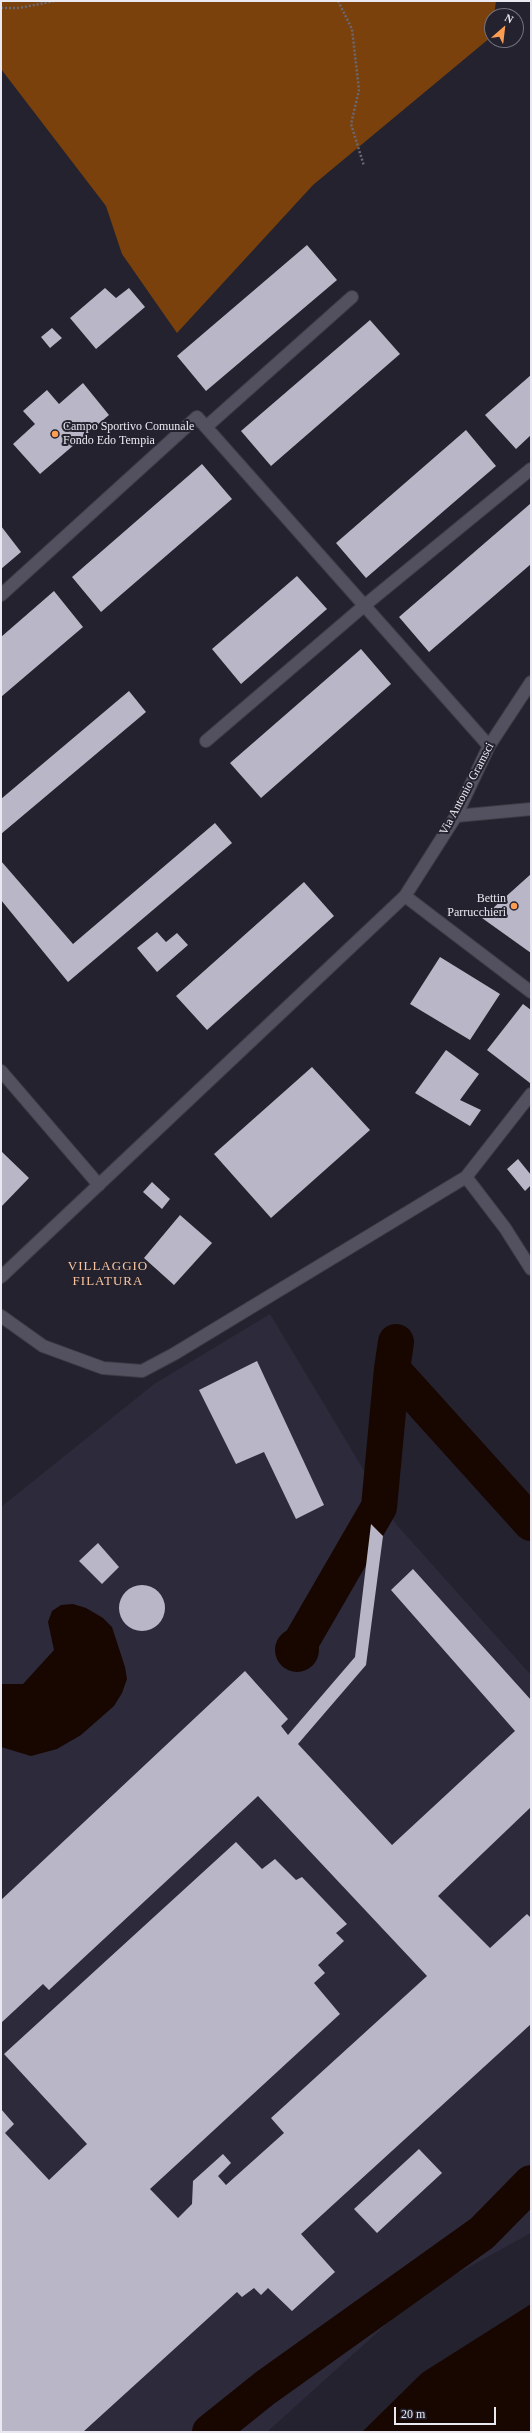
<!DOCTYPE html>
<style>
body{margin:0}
#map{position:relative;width:532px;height:2433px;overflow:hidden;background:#24222e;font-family:"Times New Roman",serif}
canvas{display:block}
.frame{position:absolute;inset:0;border:2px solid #eae9f1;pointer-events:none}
.north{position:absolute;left:484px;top:8px;width:40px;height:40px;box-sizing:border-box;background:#24222e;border:1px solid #73727c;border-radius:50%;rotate:28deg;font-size:11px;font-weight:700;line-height:16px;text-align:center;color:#eae9f1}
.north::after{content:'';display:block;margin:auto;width:14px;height:18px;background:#fc9d52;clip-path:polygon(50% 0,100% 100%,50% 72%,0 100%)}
.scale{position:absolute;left:394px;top:2407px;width:102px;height:18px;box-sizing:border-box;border:2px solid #eae9f1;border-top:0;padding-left:5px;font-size:12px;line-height:14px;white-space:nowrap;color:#eae9f1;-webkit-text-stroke:3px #24222e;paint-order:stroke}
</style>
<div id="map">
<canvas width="532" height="2433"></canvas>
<div class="frame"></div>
<div class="north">N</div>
<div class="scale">20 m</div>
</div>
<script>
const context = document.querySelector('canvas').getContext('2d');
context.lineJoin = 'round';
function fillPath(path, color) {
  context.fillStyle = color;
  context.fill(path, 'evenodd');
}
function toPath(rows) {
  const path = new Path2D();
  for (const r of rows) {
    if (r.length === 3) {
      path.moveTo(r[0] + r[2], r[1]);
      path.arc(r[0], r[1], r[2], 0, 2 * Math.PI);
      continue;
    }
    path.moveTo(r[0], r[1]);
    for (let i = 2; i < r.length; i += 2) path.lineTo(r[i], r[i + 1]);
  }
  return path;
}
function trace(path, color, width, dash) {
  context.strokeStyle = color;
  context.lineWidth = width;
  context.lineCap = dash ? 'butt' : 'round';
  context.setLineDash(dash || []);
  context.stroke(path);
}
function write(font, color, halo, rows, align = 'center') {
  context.font = font + ' "Times New Roman",serif';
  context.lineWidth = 4;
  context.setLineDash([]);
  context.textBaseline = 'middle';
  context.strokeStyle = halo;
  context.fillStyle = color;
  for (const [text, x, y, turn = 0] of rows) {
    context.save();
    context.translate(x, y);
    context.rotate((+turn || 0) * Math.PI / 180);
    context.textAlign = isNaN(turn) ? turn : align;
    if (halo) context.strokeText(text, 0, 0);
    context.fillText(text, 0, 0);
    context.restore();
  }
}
fillPath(toPath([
 [270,1314,396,1524,531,1675,531,2233,420,2294,267,2432,1,2432,1,1507,154,1384]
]), '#2c2a3b');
fillPath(toPath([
 [1,1,496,1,494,16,492,16,491,37,313,185,177,333,122,254,106,206,1,69]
]), '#7a410c');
fillPath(toPath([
 [73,1604,86,1608,103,1618,112,1627,125,1667,127,1679,122,1693,114,1706,81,1735,57,1749,31,1756,1,1747,1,1684,23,1684,54,1650,48,1622,52,1611,61,1605],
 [297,1650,22],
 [531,2304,531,2432,362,2432,422,2373]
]), '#180700');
trace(toPath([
 [396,1342,392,1369,531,1523],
 [298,1647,379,1507,392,1369],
 [210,2432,265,2388,482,2233,531,2183]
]), '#180700', 36);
fillPath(toPath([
 [307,245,337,280,206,391,177,356],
 [105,288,116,298,129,288,145,307,96,349,70,318],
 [370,320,400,354,271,466,241,431],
 [52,328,62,338,50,348,41,337],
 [531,375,531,435,516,449,485,415],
 [83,383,109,415,40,474,13,444,35,424,23,411,47,390,59,404],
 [466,430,496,466,366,578,336,543],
 [202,464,232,499,101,612,72,577],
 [530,504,531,564,429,652,399,617],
 [1,526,21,552,1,569],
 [297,576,327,609,241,684,212,649],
 [54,591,83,627,1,697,1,637],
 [361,649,391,684,261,798,230,763],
 [129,691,146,712,1,834,1,799],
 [215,823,232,843,68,982,1,900,1,861,73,944],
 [531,874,531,953,482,918],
 [304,882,334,916,207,1030,176,996],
 [157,932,166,942,177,933,188,945,157,972,137,948],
 [440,957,500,994,470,1040,410,1004],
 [523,1004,531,1010,530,1083,487,1050],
 [446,1050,479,1074,460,1100,481,1110,470,1126,415,1093],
 [312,1067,370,1130,271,1218,214,1154],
 [1,1151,29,1178,1,1207],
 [518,1159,531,1175,531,1185,525,1191,507,1169],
 [152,1182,170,1199,162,1209,143,1192],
 [180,1215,212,1243,174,1285,144,1258],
 [257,1361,324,1505,296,1519,264,1452,236,1464,199,1390],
 [371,1524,383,1536,366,1665,298,1744,392,1845,515,1731,391,1590,413,1569,531,1700,531,1807,438,1896,490,1948,527,1914,531,1918,531,2024,301,2234,335,2272,292,2311,268,2288,261,2295,254,2288,242,2297,237,2292,83,2432,1,2432,1,2109,14,2124,5,2133,49,2180,87,2144,4,2054,236,1842,262,1869,275,1859,296,1880,302,1877,347,1924,336,1933,344,1941,318,1965,325,1973,314,1983,340,2014,150,2189,178,2218,192,2204,193,2181,223,2154,231,2163,218,2176,226,2185,284,2133,271,2118,427,1976,258,1796,49,1990,43,1984,1,2023,1,1900,245,1671,288,1719,281,1726,288,1735,355,1657],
 [98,1543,119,1567,102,1584,79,1561],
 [142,1608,23],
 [419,2149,442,2173,377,2233,354,2209]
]), '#b9b7c7');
const minor = toPath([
 [206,427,352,297],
 [1,595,197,417,489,746],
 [206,741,365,605,531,469],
 [456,816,531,809],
 [405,896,531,992],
 [1,1071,99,1185],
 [466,1177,505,1228,531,1269],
 [1,1277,405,896,456,816,489,746,531,682],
 [1,1316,43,1346,103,1368,142,1371,174,1354,466,1177,531,1094]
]);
trace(minor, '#3e3d46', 14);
trace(toPath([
 [338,1,352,29,359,90,351,124,364,166],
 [1,8,19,8,55,1]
]), '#6a6873', 2.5, [2, 2]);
trace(minor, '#53515f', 12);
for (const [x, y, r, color] of [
 [55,434,4,"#fc9d52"],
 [514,906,4,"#fc9d52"]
]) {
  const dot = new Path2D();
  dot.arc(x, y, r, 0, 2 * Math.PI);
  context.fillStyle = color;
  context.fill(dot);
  trace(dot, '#24222e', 1.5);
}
write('12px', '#eae9f1', '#24222e', [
 ["Campo Sportivo Comunale",63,427],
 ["Fondo Edo Tempia",63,441],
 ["Bettin",506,899,"right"],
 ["Parrucchieri",506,913,"right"]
], 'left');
write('12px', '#eae9f1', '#24222e', [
 ["Via Antonio Gramsci",467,789,-62]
]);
context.letterSpacing = '1px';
write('13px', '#fac59e', '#24222e', [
 ["VILLAGGIO",108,1267],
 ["FILATURA",108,1282]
]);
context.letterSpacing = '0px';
</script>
